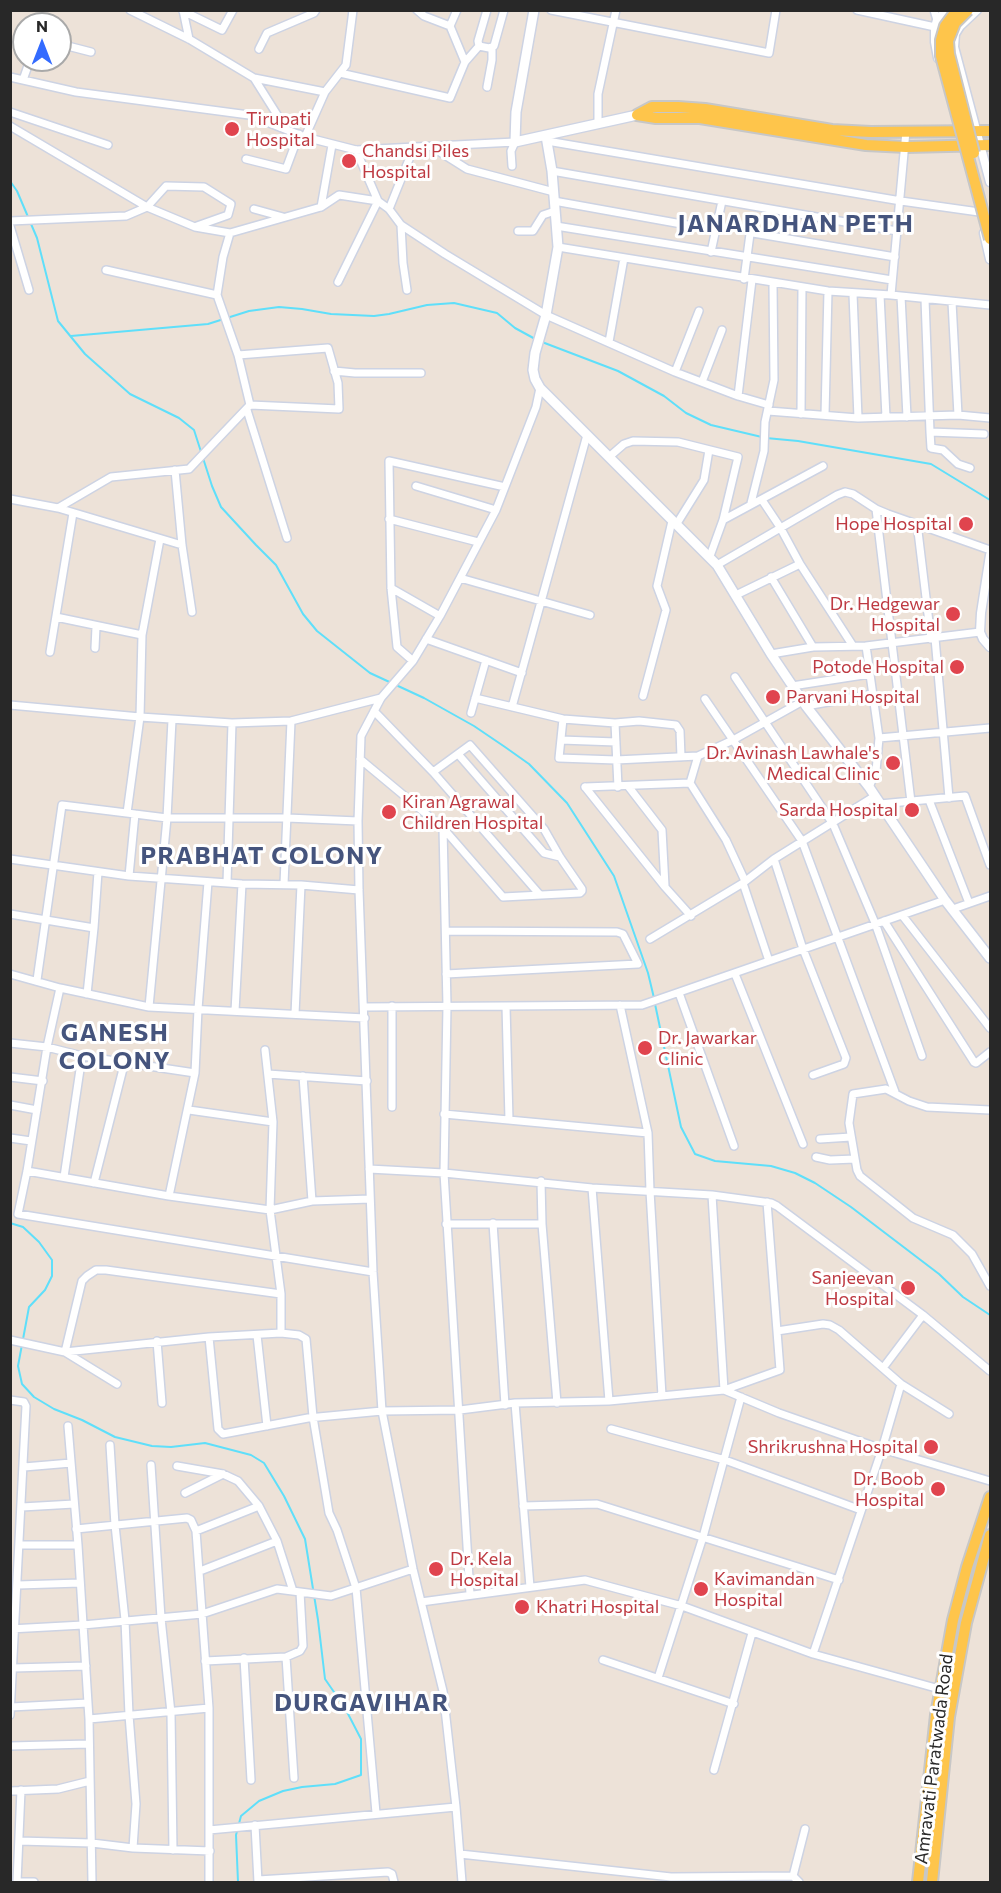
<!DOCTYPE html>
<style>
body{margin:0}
#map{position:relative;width:1001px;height:1893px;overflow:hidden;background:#ede2d8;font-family:Commissioner,sans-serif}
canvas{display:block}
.frame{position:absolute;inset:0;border:12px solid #282828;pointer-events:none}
.north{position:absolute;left:12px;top:12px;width:60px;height:60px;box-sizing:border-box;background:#fff;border:2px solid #a9a9a9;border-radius:50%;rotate:0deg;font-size:16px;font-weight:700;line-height:24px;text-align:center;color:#282828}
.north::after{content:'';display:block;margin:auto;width:21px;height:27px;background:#336bff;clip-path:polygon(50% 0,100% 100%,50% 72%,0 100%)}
</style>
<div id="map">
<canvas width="1001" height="1893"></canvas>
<div class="frame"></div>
<div class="north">N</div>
</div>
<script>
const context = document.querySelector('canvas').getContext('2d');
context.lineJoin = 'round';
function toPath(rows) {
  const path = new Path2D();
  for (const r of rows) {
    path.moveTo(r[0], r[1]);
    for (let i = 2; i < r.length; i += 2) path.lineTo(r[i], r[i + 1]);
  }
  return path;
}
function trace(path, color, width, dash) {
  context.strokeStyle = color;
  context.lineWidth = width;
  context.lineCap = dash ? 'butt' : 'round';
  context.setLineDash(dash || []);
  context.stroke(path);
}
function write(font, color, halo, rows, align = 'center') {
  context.font = font + ' Commissioner,sans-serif';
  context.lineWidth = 6;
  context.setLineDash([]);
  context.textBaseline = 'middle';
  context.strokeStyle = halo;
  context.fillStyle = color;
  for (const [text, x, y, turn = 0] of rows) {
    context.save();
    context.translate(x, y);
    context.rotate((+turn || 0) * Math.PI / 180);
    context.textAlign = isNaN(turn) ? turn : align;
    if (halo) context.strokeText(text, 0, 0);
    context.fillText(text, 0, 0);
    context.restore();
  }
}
trace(toPath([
 [10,181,17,191,37,238,58,321,85,354,130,394,179,418,194,430,212,486,221,507,256,545,276,565,303,614,317,631,370,673,424,698,474,726,505,747,529,764,567,803,614,876,648,973,654,998],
 [71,336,208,324,249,311,279,307,302,309,331,314,374,316,389,314,427,305,454,303,497,313,515,328,537,340],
 [542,342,618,371,664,396,686,413,711,425,766,438,798,441,931,464,990,500],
 [655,1004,681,1127,695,1154,715,1161,771,1166,795,1173,815,1183,851,1207,939,1274,963,1297,990,1315],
 [10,1223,23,1227,39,1242,52,1260,52,1276,45,1290,29,1307,18,1366,22,1384,34,1397,54,1409,82,1420,115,1437,152,1446,171,1447,205,1443,251,1455,264,1463,284,1496,305,1539,318,1620,325,1679,345,1708,361,1739,361,1775,335,1784,302,1787,283,1791,259,1801,241,1816,236,1835,238,1882]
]), '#5fdffa', 2);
const minor = toPath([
 [130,10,189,39,254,78,286,129],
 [183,10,189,39],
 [417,10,424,16,450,26],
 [457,10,450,26,465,62],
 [551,10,769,53,776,10],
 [857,10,935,27,939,30],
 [934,10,937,20],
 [183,11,222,30,233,10],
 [60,44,91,52],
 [479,46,478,41,487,10],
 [259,49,267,33,314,13,316,10],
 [340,73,450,98,465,62,479,46,489,48,494,46,504,10],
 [10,77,76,92,249,115,305,137,356,150,515,142],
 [254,78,325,92],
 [23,80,30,60],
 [487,87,492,60,492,48],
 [10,112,108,145],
 [598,123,598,94,616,10],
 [10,126,147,207,195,227,230,233,321,207,332,145],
 [305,137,325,92,346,65,353,10],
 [547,141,901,201,979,212],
 [432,147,467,169,554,192],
 [356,150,378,201,389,209,401,225,445,254,546,315,675,372,738,396,769,405],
 [246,159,286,169,299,134],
 [512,166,511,151,515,142],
 [552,171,897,231],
 [554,201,715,230],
 [321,207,339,195,378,201,338,282],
 [254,209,283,217],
 [389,209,414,147],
 [10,221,126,216,147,207,166,186,204,187,231,204,228,215,197,226],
 [401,225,403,263,407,290],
 [10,226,29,290],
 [556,226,892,280],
 [518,231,533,231,543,215,555,211],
 [558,247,828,291,891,295,990,305],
 [711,252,722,201],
 [744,279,750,234,753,233,895,257],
 [853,294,858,418],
 [217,295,223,257,230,233],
 [880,295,886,417],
 [891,295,906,131],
 [901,296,907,417],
 [925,299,930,432,984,434],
 [952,302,958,415],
 [609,342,624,258],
 [238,355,328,348,338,383,339,409,250,405],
 [334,371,355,373,421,373],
 [675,372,699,311],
 [702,382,722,330],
 [738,396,752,280],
 [247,410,287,538],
 [768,411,858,418,958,415,990,418],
 [801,414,802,287],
 [825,415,828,291],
 [930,432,931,448,943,450,958,464,970,468],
 [609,457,624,444,633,441,678,442,738,457,723,520,710,556],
 [175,470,182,545,192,612],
 [416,486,496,510],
 [10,499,58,508,111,477,189,469,250,405,238,355,217,295,106,270],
 [762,500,780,527,800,564,853,646],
 [751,503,764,451,765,422,774,380,773,283],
 [58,508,182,545],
 [876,509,911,802],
 [389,519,478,542],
 [723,520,823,466],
 [917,523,931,639],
 [676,525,704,480,709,450],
 [717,565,837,495,845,492,853,494,876,509,888,514,990,550],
 [771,577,813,647],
 [460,578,590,615],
 [391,588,440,616],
 [736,595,800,564],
 [56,617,142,635],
 [935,638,949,798],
 [426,639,522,673],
 [866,646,879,738,876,771,869,787],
 [95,648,96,627],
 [50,652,73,513],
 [771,654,813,647,866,646,980,632],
 [413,661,397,647,391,588,389,461,505,487],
 [735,677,833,824,875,923,922,1056],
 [792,686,870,674],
 [643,696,666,610,657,586,672,521],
 [475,698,563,719,615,723,639,721,676,725,680,731,681,757],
 [705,699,802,841,895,1092],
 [10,705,140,717,232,723,291,721,381,698],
 [806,706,873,694],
 [512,707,587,435],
 [374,711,433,772,540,895],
 [471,713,486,660],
 [563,719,559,758,616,760,698,756,733,740,803,701],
 [615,723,618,787],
 [879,738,990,728],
 [561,740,616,742],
 [458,754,544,853,560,857],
 [360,759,443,828,503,897,580,893,582,891,582,889,560,857,544,829,470,745,433,772],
 [690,783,726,840,745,881],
 [628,786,662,830,665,886],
 [585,787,665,887,691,916],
 [585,787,690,783,698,756],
 [929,800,969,903],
 [880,804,965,796,990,865],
 [443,828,447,1006,444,1173,470,1594],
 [10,859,129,876,242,884,301,885,359,890],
 [774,859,803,949,846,1058,844,1064,813,1075],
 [129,876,135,814,127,813,140,717,142,635,160,539],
 [227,883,232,723],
 [743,883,769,961],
 [284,884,291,721],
 [953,909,990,896],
 [10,914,94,928],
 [902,915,990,1028],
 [884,921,974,1062,976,1063,990,1052],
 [446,931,617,932,623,934,638,964,446,974],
 [650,939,743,883,774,859,875,796],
 [10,974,60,988,149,1007,365,1018],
 [735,974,803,1144],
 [37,980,62,805,167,818,287,818,358,821],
 [60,988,47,1047,27,1171,18,1214,373,1272],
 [679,993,734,1146],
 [87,994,94,928,98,872],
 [620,1005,648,1133,650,1191,662,1396],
 [392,1006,392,1107],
 [506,1006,509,1120],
 [149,1007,167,818,172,720],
 [364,1007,642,1005,945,900],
 [235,1011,242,884],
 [295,1014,301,885],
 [10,1043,47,1047,82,1056,195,1073],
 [265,1050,273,1122,270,1210,281,1294,281,1333],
 [268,1074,367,1081],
 [303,1076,312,1201],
 [10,1077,43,1081],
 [10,1105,37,1110],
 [189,1110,273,1122],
 [990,1110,927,1107,909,1101,886,1089,853,1094,849,1123,857,1170,860,1176,913,1218,953,1235,972,1254,990,1286],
 [444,1114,648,1133],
 [10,1138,31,1141],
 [820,1139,851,1137],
 [816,1157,830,1160,855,1159],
 [369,1169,444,1173,592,1188,712,1195,771,1203,777,1206,923,1315,990,1371],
 [27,1171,169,1196,270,1210,312,1201,370,1199],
 [64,1177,82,1056],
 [541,1181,542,1224,557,1403],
 [94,1183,125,1061],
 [592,1188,609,1401],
 [712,1195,724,1390,779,1413,882,1449,990,1481],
 [169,1196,195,1073,198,1009,208,882],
 [493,1223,505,1405],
 [446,1224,542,1224],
 [777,1331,823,1324,830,1325,839,1330,901,1384,882,1449,813,1654],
 [257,1335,267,1426],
 [209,1337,218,1429,223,1434,308,1418,382,1411,460,1410,515,1403,609,1401,724,1390,780,1370,767,1202],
 [10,1340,65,1352,209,1337,281,1333,299,1335,306,1339,313,1417,329,1513,337,1530,356,1588,376,1813],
 [157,1341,162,1403],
 [883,1368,923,1315],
 [117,1384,65,1352,82,1281,87,1276,96,1270,106,1270,281,1294],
 [901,1384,949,1414],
 [10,1400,24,1402,26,1406,10,1715],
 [515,1403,530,1587],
 [68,1426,78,1545,89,1719,92,1882],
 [611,1429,725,1460,861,1510],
 [110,1445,115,1525,125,1620,129,1715,136,1804,133,1848],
 [151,1465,161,1618,171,1713,173,1850],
 [177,1466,223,1474,238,1481,259,1506,277,1541,293,1591],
 [24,1467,71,1463],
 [185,1493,223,1474],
 [523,1506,597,1504,839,1580],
 [22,1507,74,1504],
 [76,1529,187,1518,191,1520,196,1531,209,1708,209,1882],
 [196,1531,259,1506],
 [20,1545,78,1545],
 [200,1571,277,1541],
 [18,1585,80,1583],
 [421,1602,585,1580,682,1606,813,1654,943,1690],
 [10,1629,83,1625,202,1614,277,1589,331,1596,413,1569],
 [286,1657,294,1778],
 [244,1658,251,1780],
 [603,1660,734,1704],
 [205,1661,286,1657,300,1651,303,1646,300,1592],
 [13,1668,86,1666],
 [658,1678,703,1537,741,1397],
 [11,1707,88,1703],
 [89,1719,209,1708],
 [10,1746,89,1744],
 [714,1770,752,1633],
 [10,1791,58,1789,90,1781],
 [255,1825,258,1882],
 [209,1830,456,1807],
 [19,1841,92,1843,133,1848,210,1851],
 [460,1854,671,1877,793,1876,799,1882],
 [793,1876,805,1829],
 [258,1880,388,1872,392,1874,394,1882],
 [17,1882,21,1790],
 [17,1882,34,1882],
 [462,1882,456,1807,443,1691,413,1569,382,1411,373,1272,359,890,358,821,361,736,381,698,413,661,440,616,496,510,536,407,540,388]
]);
const tertiary = toPath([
 [977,10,960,26,955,34,954,47,990,182],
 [938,58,935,42,935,27,937,20,947,10],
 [984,233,990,259],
 [990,555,981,613,980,632,983,639,990,647]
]);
const secondary = toPath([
 [534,10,516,112,515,142,637,115],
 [546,136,552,171,558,247,546,315,535,353,533,370,535,379,540,388,717,565,771,654,806,706,869,787,945,900,990,958]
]);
const primary = toPath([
 [637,115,652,107,678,107,705,109,832,130,871,132,990,131],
 [637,115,656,118,700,118,866,145,906,147,990,145],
 [918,1882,936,1715,953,1620,967,1567,990,1497],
 [932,1882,949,1717,966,1623,990,1535]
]);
trace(minor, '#cdd3e3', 10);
trace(tertiary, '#cdd3e3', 11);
trace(secondary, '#cdd3e3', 12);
trace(primary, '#c7c7c7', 14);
trace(minor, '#fff', 7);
trace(tertiary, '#fff', 8);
trace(secondary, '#fff', 9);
trace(primary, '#fec54b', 10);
const primaryBridge = toPath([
 [957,10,945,26,941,40,941,56,990,239],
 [968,10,955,23,948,41,949,54,974,153]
]);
trace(primaryBridge, '#c7c7c7', 14, []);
trace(primaryBridge, '#fec54b', 10);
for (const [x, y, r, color] of [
 [232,129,8,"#e0444e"],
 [349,161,8,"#e0444e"],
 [966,524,8,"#e0444e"],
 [953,614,8,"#e0444e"],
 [957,667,8,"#e0444e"],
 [773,697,8,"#e0444e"],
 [893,763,8,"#e0444e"],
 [912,810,8,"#e0444e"],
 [389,812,8,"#e0444e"],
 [645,1048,8,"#e0444e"],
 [908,1288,8,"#e0444e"],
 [931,1447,8,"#e0444e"],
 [938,1489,8,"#e0444e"],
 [436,1569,8,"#e0444e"],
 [701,1589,8,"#e0444e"],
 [522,1607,8,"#e0444e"]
]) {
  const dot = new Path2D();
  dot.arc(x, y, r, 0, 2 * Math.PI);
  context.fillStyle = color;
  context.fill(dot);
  trace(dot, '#fff', 2);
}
write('18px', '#be3a42', '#fff', [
 ["Tirupati",246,119],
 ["Hospital",246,140],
 ["Chandsi Piles",362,151],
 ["Hospital",362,172],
 ["Hope Hospital",952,524,"right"],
 ["Dr. Hedgewar",940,604,"right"],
 ["Hospital",940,625,"right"],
 ["Potode Hospital",944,667,"right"],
 ["Parvani Hospital",786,697],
 ["Dr. Avinash Lawhale's",880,753,"right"],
 ["Medical Clinic",880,774,"right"],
 ["Kiran Agrawal",402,802],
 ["Children Hospital",402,823],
 ["Sarda Hospital",898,810,"right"],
 ["Dr. Jawarkar",658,1038],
 ["Clinic",658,1059],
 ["Sanjeevan",894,1278,"right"],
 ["Hospital",894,1299,"right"],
 ["Shrikrushna Hospital",918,1447,"right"],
 ["Dr. Boob",924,1479,"right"],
 ["Hospital",924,1500,"right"],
 ["Dr. Kela",450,1559],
 ["Hospital",450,1580],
 ["Kavimandan",714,1579],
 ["Hospital",714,1600],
 ["Khatri Hospital",536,1607]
], 'left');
write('18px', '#282828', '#fff', [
 ["Amravati Paratwada Road",934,1759,-83]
]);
context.letterSpacing = '1.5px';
write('bold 24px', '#45547d', '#fff', [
 ["JANARDHAN PETH",796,224],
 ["PRABHAT COLONY",262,856],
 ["GANESH",115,1033],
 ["COLONY",115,1061],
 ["DURGAVIHAR",362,1703]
]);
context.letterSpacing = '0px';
</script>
